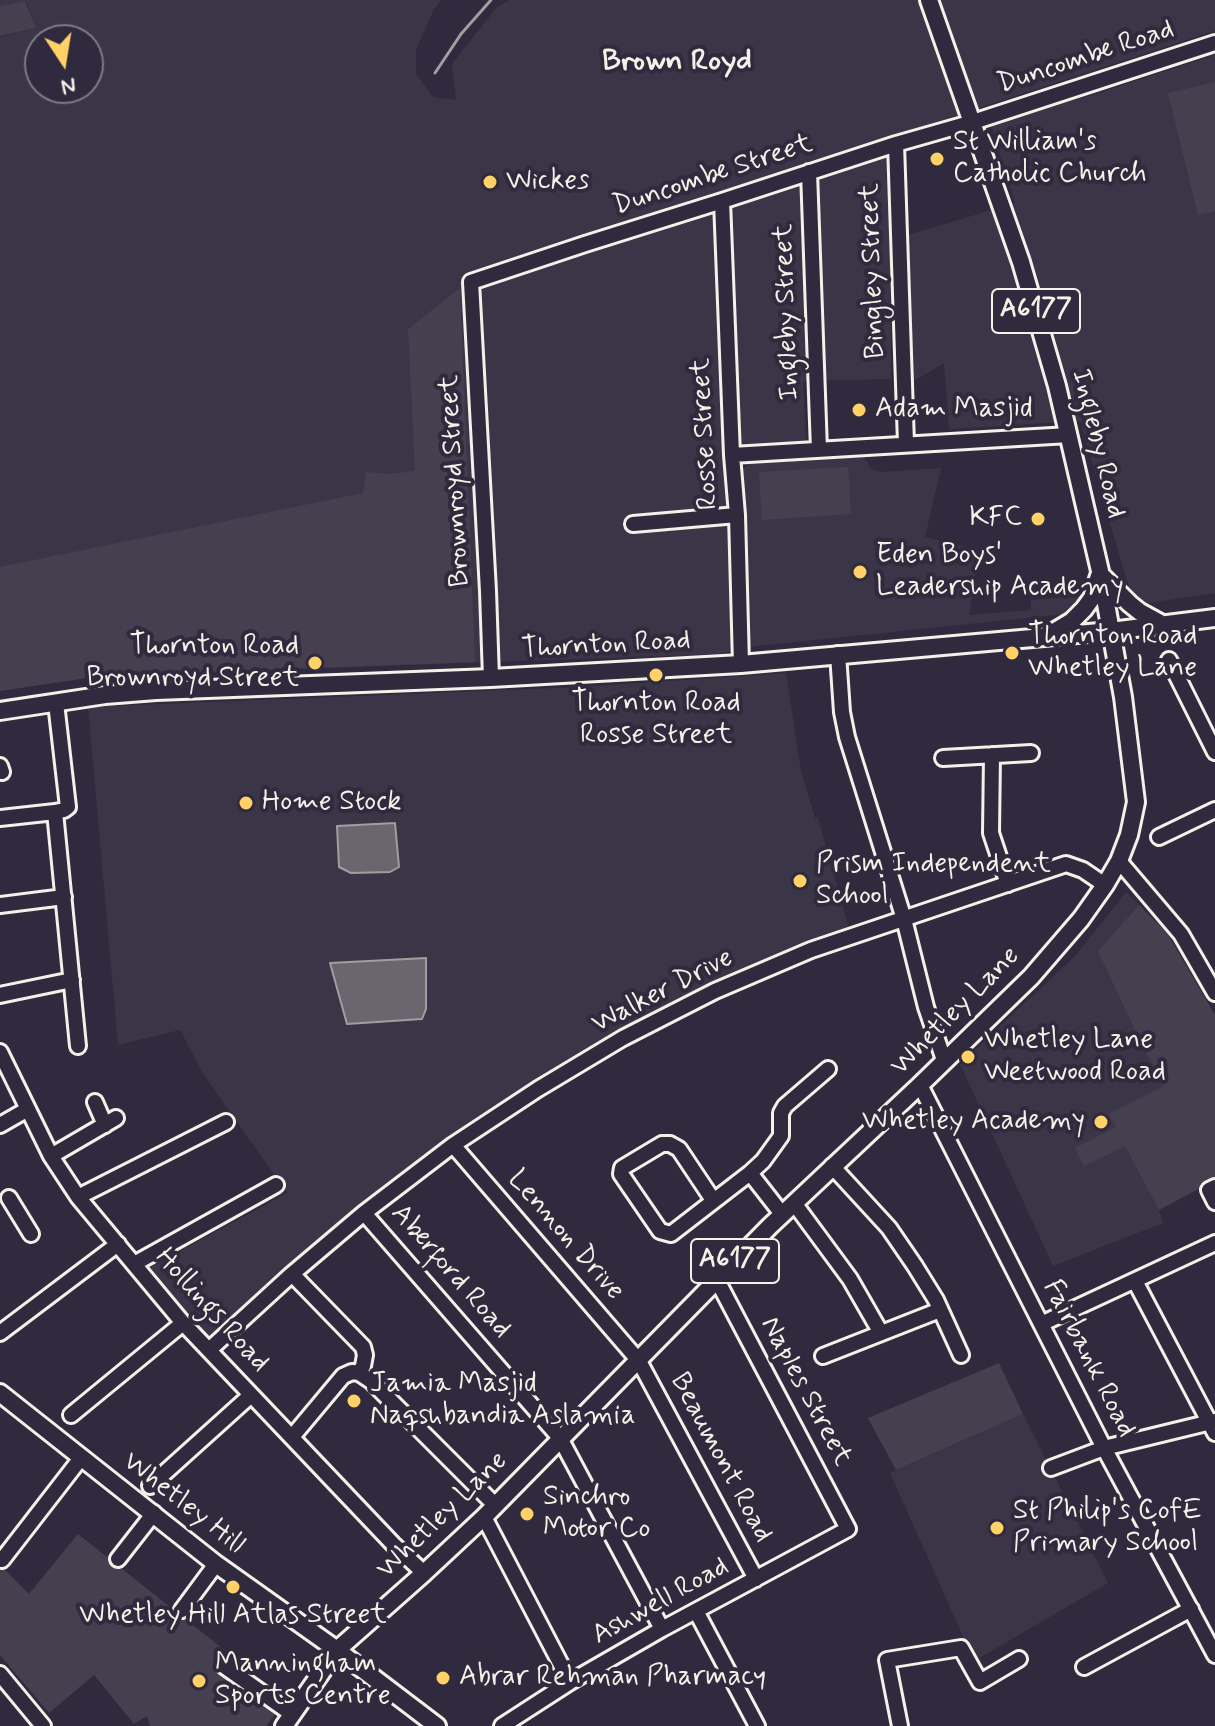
<!DOCTYPE html>
<style>
body{margin:0}
#map{position:relative;width:1215px;height:1726px;overflow:hidden;background:#2f2a3d;font-family:Mynerve,sans-serif}
canvas{display:block}
.north{position:absolute;left:24px;top:24px;width:80px;height:80px;box-sizing:border-box;background:#2f2a3d;border:2px solid #7e7a81;border-radius:50%;rotate:168deg;font-size:22px;font-weight:700;line-height:32px;text-align:center;color:#f4f1e8}
.north::after{content:'';display:block;margin:auto;width:28px;height:36px;background:#ffd166;clip-path:polygon(50% 0,100% 100%,50% 72%,0 100%)}
</style>
<div id="map">
<canvas width="1215" height="1726"></canvas>
<div class="north">N</div>
</div>
<script>
const context = document.querySelector('canvas').getContext('2d');
context.lineJoin = 'round';
function fillPath(path, color) {
  context.fillStyle = color;
  context.fill(path, 'evenodd');
}
function toPath(rows) {
  const path = new Path2D();
  for (const r of rows) {
    path.moveTo(r[0], r[1]);
    for (let i = 2; i < r.length; i += 2) path.lineTo(r[i], r[i + 1]);
  }
  return path;
}
function trace(path, color, width, dash) {
  context.strokeStyle = color;
  context.lineWidth = width;
  context.lineCap = dash ? 'butt' : 'round';
  context.setLineDash(dash || []);
  context.stroke(path);
}
function write(font, color, halo, rows, align = 'center') {
  context.font = font + ' Mynerve,sans-serif';
  context.lineWidth = 8;
  context.setLineDash([]);
  context.textBaseline = 'middle';
  context.strokeStyle = halo;
  context.fillStyle = color;
  for (const [text, x, y, turn = 0] of rows) {
    context.save();
    context.translate(x, y);
    context.rotate((+turn || 0) * Math.PI / 180);
    context.textAlign = isNaN(turn) ? turn : align;
    if (halo) context.strokeText(text, 0, 0);
    context.fillText(text, 0, 0);
    context.restore();
  }
}
fillPath(toPath([
 [0,0,441,0,434,9,416,50,416,74,433,97,456,100,452,64,497,7,510,0,1215,0,1215,31,890,137,891,379,803,381,806,441,739,444,740,472,750,463,864,457,871,469,881,472,941,468,925,537,980,550,969,615,1031,610,1031,600,1081,595,1079,603,1074,610,1065,614,757,646,719,654,100,676,0,691,0,37,36,28,26,1,0,6],
 [40,40,88,40,88,88,40,88],
 [1215,55,1215,593,1134,605,1080,421,949,429,944,363,912,382,908,235,1015,203,991,125,1102,92],
 [786,673,801,771,815,818,818,818,849,929,673,1007,545,1077,431,1152,309,1249,209,1337,147,1269,287,1193,204,1075,180,1030,118,1045,88,707,581,687],
 [1126,892,1167,933,1215,1015,1215,1180,1159,1210,1163,1223,1053,1266,960,1064,1075,956],
 [1023,1414,1108,1583,974,1661,890,1473]
]), '#3b3647');
fillPath(toPath([
 [25,1,36,28,0,36,0,6],
 [1215,82,1215,211,1198,215,1168,93],
 [460,288,475,662,100,676,0,691,0,567,363,493,366,472,389,474,415,471,408,329],
 [848,467,851,514,762,520,759,472],
 [1139,905,1167,933,1215,1015,1215,1180,1159,1210,1125,1146,1084,1166,1075,1148,1116,1127,1108,1114,1164,1086,1141,1043,1098,951],
 [999,1363,1023,1414,896,1470,868,1418],
 [78,1534,227,1652,214,1670,276,1713,266,1726,150,1726,147,1716,134,1724,94,1675,49,1713,0,1655,0,1565,29,1594]
]), '#454050');
const water = toPath([
 [395,823,399,867,390,872,351,873,339,867,337,826,395,823],
 [426,958,426,1009,422,1019,347,1024,330,963,426,958]
]);
fillPath(water, '#6a6670');
trace(water, '#a19ea0', 2);
trace(toPath([
 [435,73,461,34,491,0]
]), '#a19ea0', 3);
const minor = toPath([
 [896,144,906,444],
 [809,172,819,450],
 [722,201,732,455,737,515,741,664],
 [732,455,1069,435],
 [633,524,737,515],
 [838,654,842,712,847,737,904,919,926,1007,944,1060],
 [1169,660,1215,752],
 [491,678,488,591,471,282,585,244,722,201,896,144,973,122,1215,43],
 [56,703,68,807,64,810,55,812,78,1046],
 [992,755,991,833,1008,884],
 [943,758,1031,753],
 [0,766,2,772],
 [0,818,55,812],
 [1159,837,1215,810],
 [1119,861,1181,934,1215,993],
 [0,905,64,897],
 [0,995,72,980],
 [0,1052,51,1156,78,1197,183,1323,393,1544,424,1573],
 [920,1085,1104,1448,1215,1655],
 [95,1102,105,1125],
 [0,1125,28,1109],
 [453,1145,639,1361,756,1579],
 [51,1156,116,1118],
 [832,1166,889,1228,915,1266,936,1300,961,1355],
 [750,1173,782,1214],
 [1215,1187,1209,1190,1215,1202],
 [78,1197,226,1122],
 [9,1198,31,1234],
 [713,1200,679,1149,670,1144,662,1144,622,1168,621,1174,660,1231,671,1234,750,1173,763,1161,781,1136,781,1113,785,1106,828,1069],
 [794,1203,850,1279,881,1333],
 [364,1213,560,1438,662,1629],
 [134,1264,276,1185],
 [292,1274,363,1347,365,1355,363,1366,359,1373],
 [1135,1281,1215,1433],
 [1041,1324,1215,1243],
 [0,1333,118,1244],
 [209,1350,292,1274,364,1213,453,1145,538,1089,623,1038,715,991,811,950,1066,864,1083,870,1105,885],
 [823,1356,940,1310],
 [71,1415,183,1323],
 [292,1437,343,1376,352,1372,359,1373,371,1381,495,1505],
 [1051,1468,1104,1448,1215,1421],
 [150,1486,251,1395],
 [484,1517,570,1682],
 [118,1559,154,1513],
 [2,1560,81,1458],
 [182,1610,216,1564],
 [696,1611,757,1726],
 [224,1666,292,1714],
 [1084,1667,1191,1609],
 [0,1674,43,1726],
 [502,1726,570,1682,662,1629,848,1529,717,1280],
 [900,1726,887,1660,961,1648,980,1682,1019,1659]
]);
const major = toPath([
 [1102,576,1130,604,1140,612,1162,624],
 [1052,633,1072,621,1084,609,1092,598,1099,576],
 [0,711,105,695,156,691,491,678,741,664,1111,631,1215,618],
 [0,1393,216,1564,337,1650,437,1726],
 [284,1726,337,1650,424,1573,484,1517,770,1226,920,1085,1031,977,1081,919,1105,885,1119,861,1129,835,1136,802,1123,697,1100,571,1057,386,1021,262,929,0]
]);
trace(minor, '#f4f1e8', 20);
trace(major, '#f4f1e8', 22);
trace(minor, '#2f2a3d', 14);
trace(major, '#2f2a3d', 16);
for (const [x, y, r, color] of [
 [937,159,8,"#ffd166"],
 [490,182,8,"#ffd166"],
 [859,410,8,"#ffd166"],
 [1038,519,8,"#ffd166"],
 [860,572,8,"#ffd166"],
 [1012,653,8,"#ffd166"],
 [315,663,8,"#ffd166"],
 [656,675,8,"#ffd166"],
 [246,803,8,"#ffd166"],
 [800,881,8,"#ffd166"],
 [968,1057,8,"#ffd166"],
 [1101,1122,8,"#ffd166"],
 [354,1401,8,"#ffd166"],
 [527,1514,8,"#ffd166"],
 [997,1528,8,"#ffd166"],
 [233,1587,8,"#ffd166"],
 [443,1678,8,"#ffd166"],
 [199,1681,8,"#ffd166"]
]) {
  const dot = new Path2D();
  dot.arc(x, y, r, 0, 2 * Math.PI);
  context.fillStyle = color;
  context.fill(dot);
  trace(dot, '#2f2a3d', 3);
}
for (const [x, y, w] of [
 [1036,311,88],
 [735,1261,88]
]) {
  const box = new Path2D();
  box.roundRect(x - w / 2, y - 22, w, 44, 6);
  context.fillStyle = '#2f2a3d';
  context.fill(box);
  trace(box, '#f4f1e8', 2);
}
write('bold 26px', '#f4f1e8', null, [
 ["A6177",1036,311],
 ["A6177",735,1261]
]);
write('28px', '#f4f1e8', '#2f2a3d', [
 ["Duncombe Road",1086,58,-18],
 ["Duncombe Street",713,176,-18],
 ["Bingley Street",874,271,-92],
 ["Ingleby Street",788,312,-92],
 ["Rosse Street",706,434,-93],
 ["Ingleby Road",1097,444,76],
 ["Brownroyd Street",456,481,-93],
 ["Thornton Road",606,646,-3],
 ["Walker Drive",663,992,-27],
 ["Whetley Lane",956,1012,-45],
 ["Lennon Drive",565,1236,49],
 ["Aberford Road",450,1272,49],
 ["Hollings Road",211,1311,48],
 ["Fairbank Road",1088,1359,63],
 ["Naples Street",805,1392,62],
 ["Beaumont Road",720,1458,62],
 ["Whetley Hill",183,1504,38],
 ["Whetley Lane",443,1516,-44],
 ["Ashwell Road",661,1602,-29]
]);
write('28px', '#f4f1e8', '#2f2a3d', [
 ["St William's",953,143],
 ["Catholic Church",953,175],
 ["Wickes",506,182],
 ["Adam Masjid",875,410],
 ["KFC",1022,519,"right"],
 ["Eden Boys'",876,556],
 ["Leadership Academy",876,588],
 ["Thornton Road",1028,637],
 ["Whetley Lane",1028,669],
 ["Thornton Road",299,647,"right"],
 ["Brownroyd Street",299,679,"right"],
 ["Thornton Road",656,704,"center"],
 ["Rosse Street",656,736,"center"],
 ["Home Stock",262,803],
 ["Prism Independent",816,865],
 ["School",816,897],
 ["Whetley Lane",984,1041],
 ["Weetwood Road",984,1073],
 ["Whetley Academy",1085,1122,"right"],
 ["Jamia Masjid",370,1385],
 ["Naqshbandia Aslamia",370,1417],
 ["Sinchro",543,1498],
 ["Motor Co",543,1530],
 ["St Philip's CofE",1013,1512],
 ["Primary School",1013,1544],
 ["Whetley Hill Atlas Street",233,1616,"center"],
 ["Manningham",215,1665],
 ["Sports Centre",215,1697],
 ["Abrar Rehman Pharmacy",459,1678]
], 'left');
write('bold 30px', '#f4f1e8', '#2f2a3d', [
 ["Brown Royd",677,63]
]);
</script>
